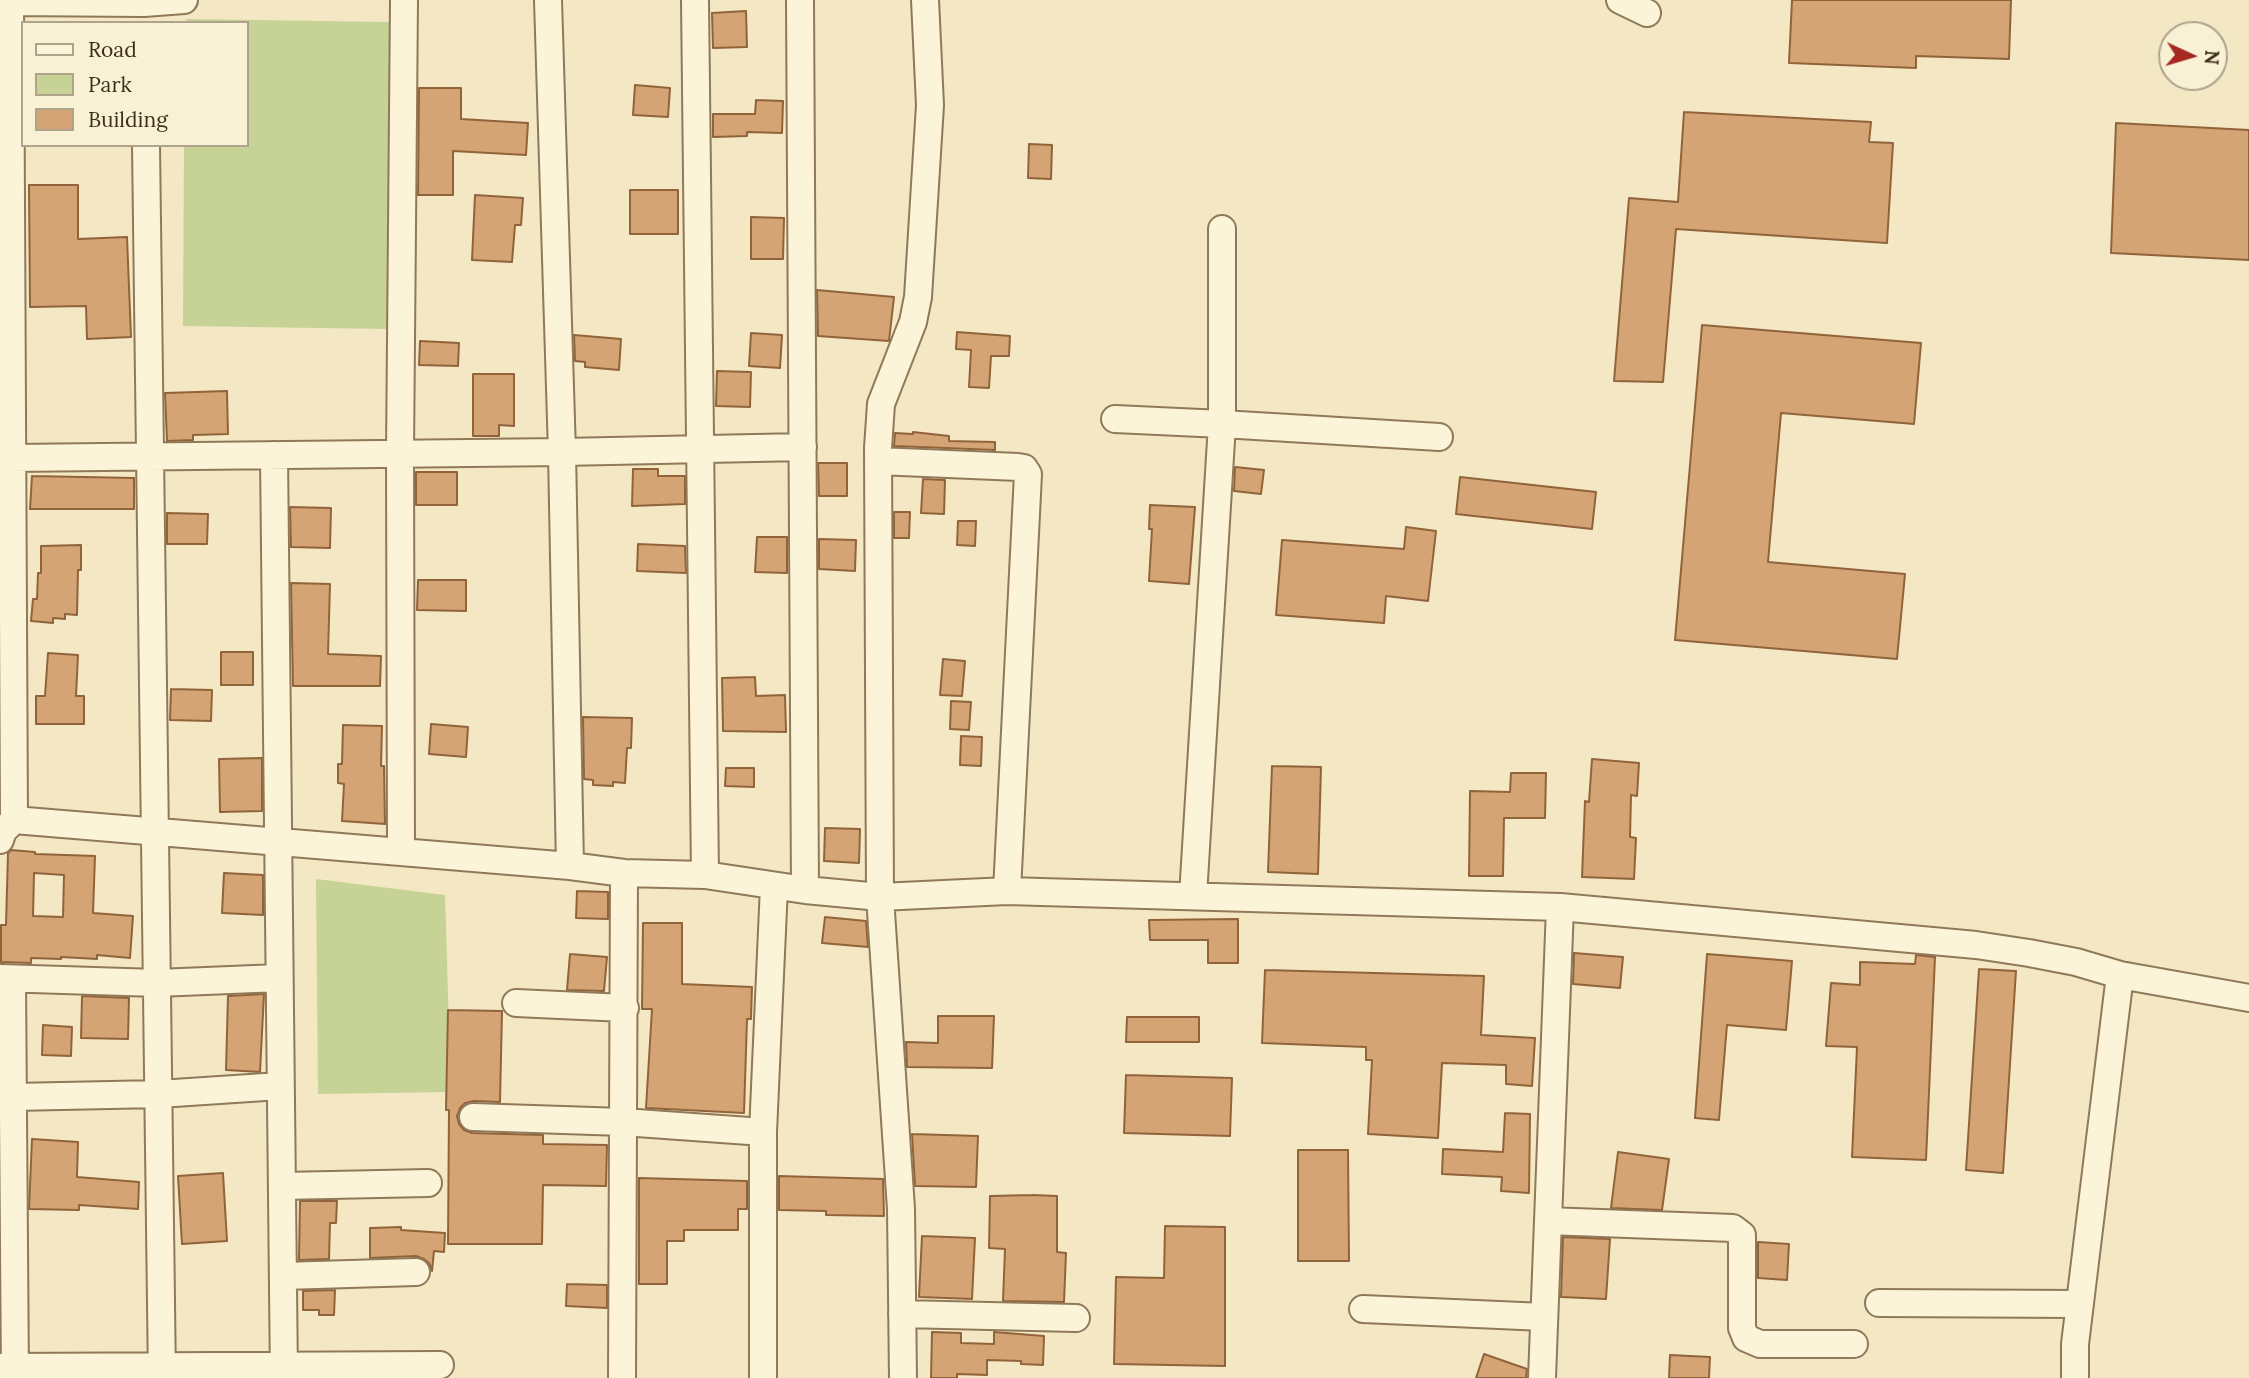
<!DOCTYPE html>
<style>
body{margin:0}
#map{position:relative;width:2249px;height:1378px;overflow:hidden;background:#f3e8c3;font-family:Lora,serif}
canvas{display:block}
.legend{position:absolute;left:21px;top:21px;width:228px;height:126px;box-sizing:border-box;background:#f9f1d4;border:2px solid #aea38b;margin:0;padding:9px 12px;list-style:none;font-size:21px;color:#3e2f1d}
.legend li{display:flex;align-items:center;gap:14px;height:35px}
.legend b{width:35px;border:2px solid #aea38b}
.north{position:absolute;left:2158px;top:21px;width:70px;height:70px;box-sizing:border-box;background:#f9f1d4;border:2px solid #aea38b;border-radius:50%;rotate:94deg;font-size:19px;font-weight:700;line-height:28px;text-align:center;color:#3e2f1d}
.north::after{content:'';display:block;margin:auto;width:24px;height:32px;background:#a52921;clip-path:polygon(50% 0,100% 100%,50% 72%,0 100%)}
</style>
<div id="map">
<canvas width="2249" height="1378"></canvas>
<ul class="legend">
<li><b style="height:9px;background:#fcf4d8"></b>Road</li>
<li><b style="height:19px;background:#c7d296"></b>Park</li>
<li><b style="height:19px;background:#d5a475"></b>Building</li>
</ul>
<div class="north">N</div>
</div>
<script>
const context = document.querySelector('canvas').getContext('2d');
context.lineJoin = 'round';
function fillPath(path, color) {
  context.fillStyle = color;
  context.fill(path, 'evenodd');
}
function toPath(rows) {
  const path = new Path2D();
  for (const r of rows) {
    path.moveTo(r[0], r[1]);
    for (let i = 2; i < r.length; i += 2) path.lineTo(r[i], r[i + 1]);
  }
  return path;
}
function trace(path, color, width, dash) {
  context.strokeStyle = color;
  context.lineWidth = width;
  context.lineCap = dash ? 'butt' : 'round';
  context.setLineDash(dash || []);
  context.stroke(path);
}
fillPath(toPath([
 [186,19,390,22,387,329,183,326,184,145,247,145,247,23,186,23],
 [316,879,445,895,451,1092,318,1094]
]), '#c7d296');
const building = toPath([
 [1792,0,2011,0,2009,59,1916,56,1916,68,1789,63,1792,0],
 [746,11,747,47,713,48,712,13,746,11],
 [635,85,670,88,668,117,633,115,635,85],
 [419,88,461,88,461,119,528,123,526,155,453,151,453,195,418,195,419,88],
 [756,100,783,101,782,133,747,132,747,136,713,137,713,114,755,114,756,100],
 [1684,112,1871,122,1869,142,1893,143,1887,243,1676,229,1663,382,1614,381,1629,198,1678,202,1684,112],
 [2116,123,2249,130,2249,260,2111,253,2116,123],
 [1029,144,1052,145,1051,179,1028,178,1029,144],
 [29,185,78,185,78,239,127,237,131,337,87,339,86,306,30,307,29,185],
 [630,190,678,190,678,234,630,234,630,190],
 [475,195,523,198,521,225,515,225,512,262,472,260,475,195],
 [751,217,784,218,783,259,751,259,751,217],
 [817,290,894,297,889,341,818,336,817,290],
 [1702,325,1921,343,1914,424,1781,413,1768,562,1905,574,1897,659,1675,640,1702,325],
 [957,332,1010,336,1009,356,991,356,989,388,969,387,971,350,956,349,957,332],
 [751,333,782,335,780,368,749,366,751,333],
 [574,335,621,339,619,370,585,367,585,362,575,361,574,335],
 [420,341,459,343,458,366,419,365,420,341],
 [717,371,751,372,750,407,716,406,717,371],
 [473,374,514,374,514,426,499,425,499,436,473,436,473,374],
 [227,391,228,434,193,435,193,440,167,441,165,393,227,391],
 [913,432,949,436,949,441,995,442,995,450,894,446,895,433,913,434,913,432],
 [818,463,847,463,847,496,819,496,818,463],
 [1235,467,1264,470,1261,494,1234,491,1235,467],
 [633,469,658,469,658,476,685,476,685,504,632,506,633,469],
 [416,472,457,472,457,505,416,505,416,472],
 [32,476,134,478,134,509,30,509,32,476],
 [1460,477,1596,492,1592,529,1456,514,1460,477],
 [923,479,945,480,944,514,921,513,923,479],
 [1150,505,1195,507,1189,584,1149,581,1152,529,1149,529,1150,505],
 [290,507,331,508,330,548,291,547,290,507],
 [894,512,910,512,909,538,894,538,894,512],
 [167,513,208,514,207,544,167,544,167,513],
 [958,521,976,521,975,546,957,545,958,521],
 [1406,527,1436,531,1428,601,1386,596,1384,623,1276,615,1282,540,1404,549,1406,527],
 [757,537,787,537,787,573,755,572,757,537],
 [819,539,856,540,855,571,819,569,819,539],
 [638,544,685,546,686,573,637,571,638,544],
 [81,545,81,570,78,570,77,615,65,614,65,619,53,618,53,623,31,621,33,599,37,599,38,573,41,573,41,546,81,545],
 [418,580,466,580,466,611,417,610,418,580],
 [291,583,330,584,328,654,381,656,380,686,293,686,291,583],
 [221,652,253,652,253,685,221,685,221,652],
 [48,653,78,655,76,696,84,696,84,724,36,724,36,696,45,696,48,653],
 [943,659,965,661,962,696,940,695,943,659],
 [755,677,756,696,785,695,786,732,723,731,722,678,755,677],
 [171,689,212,690,211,721,170,720,171,689],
 [951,701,971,702,969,730,950,729,951,701],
 [583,717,632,718,631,748,627,748,625,783,613,782,613,786,593,785,593,780,584,779,583,717],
 [431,724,468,727,466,757,429,754,431,724],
 [343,725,382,726,381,766,384,766,385,824,342,821,344,784,338,783,338,764,342,764,343,725],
 [961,736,982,737,981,766,960,765,961,736],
 [262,758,262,811,220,812,219,759,262,758],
 [1592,759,1639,763,1637,796,1631,795,1630,837,1636,838,1634,879,1582,877,1585,801,1589,802,1592,759],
 [1272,766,1321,767,1318,874,1268,872,1272,766],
 [726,768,754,768,754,787,725,786,726,768],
 [1511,773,1546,773,1545,818,1504,818,1503,876,1469,876,1470,791,1510,792,1511,773],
 [825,828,860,829,859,863,824,861,825,828],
 [11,850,35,852,35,854,95,856,93,913,133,916,130,958,97,955,97,959,61,957,61,959,31,958,31,963,1,962,1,925,6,925,8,853,11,850],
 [34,873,64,875,63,917,33,916,34,873],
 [224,873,263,875,263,915,222,913,224,873],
 [577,891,608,892,608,919,576,918,577,891],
 [825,917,866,921,868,947,822,943,825,917],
 [1238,919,1238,963,1208,963,1208,940,1150,940,1149,920,1238,919],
 [643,923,682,923,682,984,752,987,751,1019,747,1019,744,1113,646,1108,652,1009,642,1009,643,923],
 [1574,953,1623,957,1620,988,1573,984,1574,953],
 [570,954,607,957,604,991,567,990,570,954],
 [1707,954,1792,961,1786,1030,1727,1025,1719,1120,1695,1118,1707,954],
 [1916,955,1935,957,1926,1160,1852,1157,1857,1047,1826,1046,1831,983,1860,985,1860,962,1915,964,1916,955],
 [1979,969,2016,971,2003,1173,1966,1170,1979,969],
 [1265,970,1484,976,1481,1035,1535,1038,1532,1086,1506,1084,1506,1065,1442,1063,1438,1138,1368,1134,1372,1060,1366,1060,1366,1047,1262,1043,1265,970],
 [264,994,260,1072,226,1070,228,996,264,994],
 [82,996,129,998,128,1039,81,1038,82,996],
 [448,1010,502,1011,500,1102,474,1101,465,1103,460,1108,457,1116,459,1124,464,1130,472,1133,543,1135,543,1144,607,1145,606,1186,543,1185,542,1244,448,1244,449,1110,446,1110,448,1010],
 [938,1016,994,1016,992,1068,907,1067,906,1042,938,1043,938,1016],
 [1127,1017,1199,1017,1199,1042,1126,1042,1127,1017],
 [43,1025,72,1027,71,1056,42,1055,43,1025],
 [1126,1075,1232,1078,1230,1136,1124,1133,1126,1075],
 [1505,1113,1530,1114,1529,1193,1501,1191,1502,1177,1442,1174,1443,1149,1503,1152,1505,1113],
 [912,1134,978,1136,976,1187,915,1186,912,1134],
 [32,1139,78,1142,77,1177,139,1182,138,1209,79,1205,79,1210,29,1209,32,1139],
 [1298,1150,1348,1150,1349,1261,1298,1261,1298,1150],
 [1618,1152,1669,1159,1662,1210,1611,1208,1618,1152],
 [223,1173,227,1241,182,1244,178,1176,223,1173],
 [779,1176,883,1179,884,1216,826,1215,826,1211,779,1210,779,1176],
 [639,1178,747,1181,747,1209,738,1209,738,1230,684,1230,684,1241,667,1241,667,1284,639,1284,639,1178],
 [1033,1195,1057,1196,1057,1252,1066,1253,1064,1302,1003,1301,1005,1249,989,1248,990,1196,1033,1195],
 [300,1201,337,1201,336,1223,330,1223,329,1259,299,1260,300,1201],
 [1165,1226,1225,1227,1225,1366,1114,1364,1116,1277,1164,1278,1165,1226],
 [401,1227,401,1230,445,1233,444,1252,434,1251,432,1271,429,1263,424,1259,416,1256,370,1258,370,1228,401,1227],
 [922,1236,975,1238,972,1299,919,1297,922,1236],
 [1563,1237,1610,1239,1606,1299,1561,1297,1563,1237],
 [1758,1242,1789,1244,1787,1280,1758,1278,1758,1242],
 [567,1284,607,1285,607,1308,566,1306,567,1284],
 [335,1290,334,1315,319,1315,319,1310,303,1310,303,1291,335,1290],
 [932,1332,961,1333,961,1343,994,1344,994,1332,1044,1336,1043,1365,1021,1364,1021,1361,987,1360,987,1375,957,1374,957,1378,931,1378,932,1332],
 [1484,1354,1527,1369,1526,1378,1476,1378,1484,1354],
 [1670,1355,1710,1357,1709,1378,1669,1378,1670,1355]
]);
fillPath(building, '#d5a475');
trace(building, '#91633b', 2);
const minor = toPath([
 [10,0,14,820],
 [548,0,562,452,570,866],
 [695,0,705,875],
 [800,0,805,890],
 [1620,0,1647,13],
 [10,2,144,3,184,0],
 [146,145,162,1378],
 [1115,419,1222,424,1222,229],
 [274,455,284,1378],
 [12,458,562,452,803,447],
 [878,461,1018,467,1024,468,1028,474,1007,891],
 [0,840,3,831,14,820,570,866,624,873,705,875,805,890,880,897,1007,891,1560,907,1976,945,2029,953,2076,962,2120,975,2249,998],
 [401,852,400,454,404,0],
 [1193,896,1222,424,1439,437],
 [0,978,157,983,279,978],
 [12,980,15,1378],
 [516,1003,625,1008],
 [13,1097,159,1094,280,1086],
 [473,1117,623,1122,763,1132],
 [282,1186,428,1183],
 [1548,1221,1733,1228,1742,1235,1742,1328,1746,1338,1760,1344,1854,1344],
 [283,1276,416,1272],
 [1879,1303,2080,1304],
 [1363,1309,1544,1317],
 [902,1314,1076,1318],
 [0,1367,440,1365],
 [622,1378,624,873],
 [763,1378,763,1132,774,886],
 [903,1378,901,1209,880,897,878,448,881,404,913,322,918,297,930,105,925,0],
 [1542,1378,1560,907],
 [2075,1378,2075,1344,2120,975]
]);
trace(minor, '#8f7958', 30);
trace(minor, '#fcf4d8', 26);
</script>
